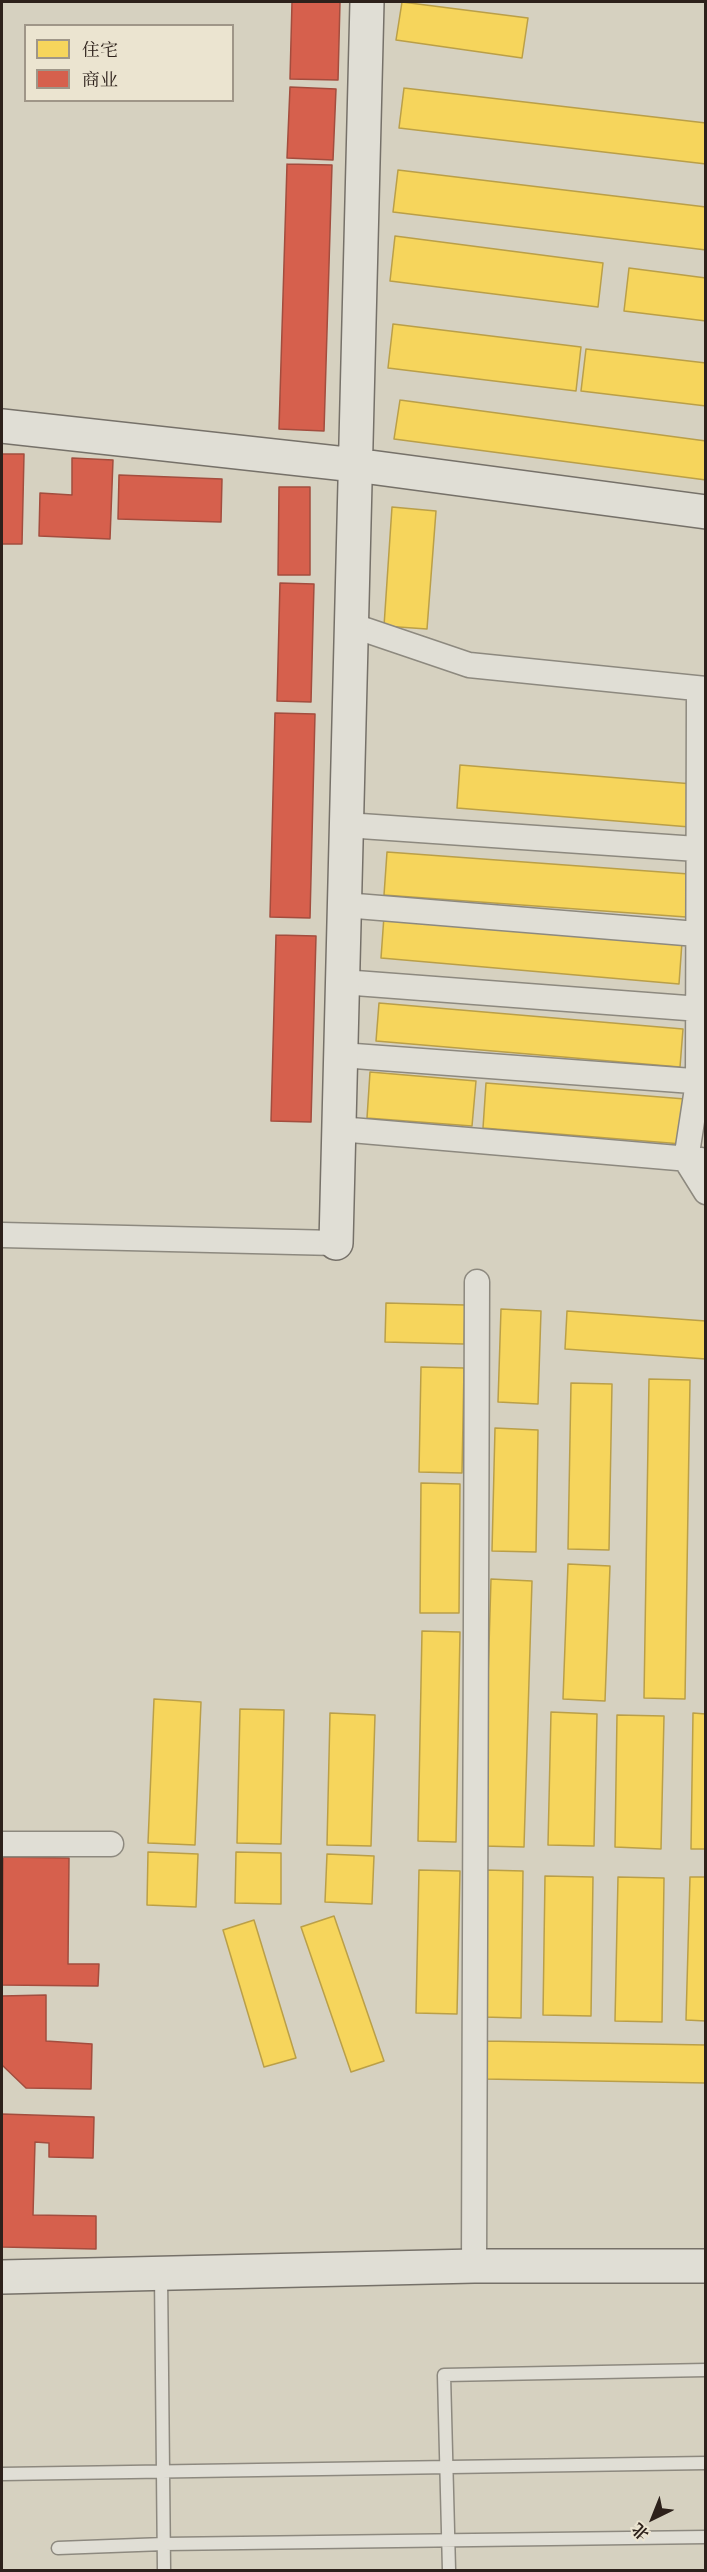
<!DOCTYPE html>
<meta charset="utf-8">
<style>
body{margin:0}
#map{position:relative;width:707px;height:2572px;overflow:hidden;background:#d6d1c0;font-family:Cardo,"Noto Serif SC",serif}
canvas{display:block}
.frame{position:absolute;inset:0;border:3px solid #2d211b;pointer-events:none}
.legend{position:absolute;left:24px;top:24px;width:210px;height:78px;box-sizing:border-box;background:#ebe4d0;border:2px solid #9f9688;margin:0;padding:8px 10px;list-style:none;font-size:18px;color:#2d211b}
.legend li{display:flex;align-items:center;gap:12px;height:30px}
.legend b{width:30px;border:2px solid #9f9688}
.north{position:absolute;left:623px;top:2488px;width:60px;height:60px;-webkit-text-stroke:4px #ebe4d0;paint-order:stroke;rotate:223deg;font-size:16px;font-weight:700;line-height:24px;text-align:center;color:#2d211b}
.north::after{content:'';display:block;margin:auto;width:21px;height:27px;background:#2d211b;clip-path:polygon(50% 0,100% 100%,50% 72%,0 100%)}
</style>
<div id="map">
<canvas width="707" height="2572"></canvas>
<div class="frame"></div>
<ul class="legend">
<li><b style="height:16px;background:#f6d55c"></b>住宅</li>
<li><b style="height:16px;background:#d6604d"></b>商业</li>
</ul>
<div class="north">北</div>
</div>
<script>
const context = document.querySelector('canvas').getContext('2d');
context.lineJoin = 'round';
function fillPath(path, color) {
  context.fillStyle = color;
  context.fill(path, 'evenodd');
}
function toPath(rows) {
  const path = new Path2D();
  for (const r of rows) {
    path.moveTo(r[0], r[1]);
    for (let i = 2; i < r.length; i += 2) path.lineTo(r[i], r[i + 1]);
  }
  return path;
}
function trace(path, color, width, dash) {
  context.strokeStyle = color;
  context.lineWidth = width;
  context.lineCap = dash ? 'butt' : 'round';
  context.setLineDash(dash || []);
  context.stroke(path);
}
const homes = toPath([
 [402,2,528,18,522,58,396,40,402,2],
 [404,88,706,123,706,164,399,128,404,88],
 [398,170,706,207,706,250,393,212,398,170],
 [395,236,603,263,598,307,390,281,395,236],
 [629,268,706,278,706,321,624,311,629,268],
 [393,324,581,347,576,391,388,368,393,324],
 [586,349,706,363,706,406,581,391,586,349],
 [400,400,706,441,706,480,394,439,400,400],
 [392,507,436,511,427,629,384,626,392,507],
 [460,765,693,784,690,827,457,808,460,765],
 [387,852,689,874,686,917,384,895,387,852],
 [384,916,682,942,679,984,381,958,384,916],
 [379,1003,683,1029,680,1067,376,1041,379,1003],
 [370,1072,476,1081,472,1126,367,1118,370,1072],
 [486,1083,685,1099,682,1144,483,1128,486,1083],
 [386,1303,465,1305,464,1344,385,1342,386,1303],
 [501,1309,541,1311,538,1404,498,1402,501,1309],
 [567,1311,706,1321,706,1359,565,1349,567,1311],
 [421,1367,464,1368,462,1473,419,1472,421,1367],
 [649,1379,690,1380,685,1699,644,1698,649,1379],
 [571,1383,612,1384,609,1550,568,1549,571,1383],
 [495,1428,538,1430,536,1552,492,1551,495,1428],
 [421,1483,460,1484,459,1613,420,1613,421,1483],
 [568,1564,610,1566,605,1701,563,1699,568,1564],
 [491,1579,532,1581,524,1847,483,1846,491,1579],
 [422,1631,460,1632,456,1842,418,1841,422,1631],
 [154,1699,201,1702,195,1845,148,1843,154,1699],
 [240,1709,284,1710,281,1844,237,1843,240,1709],
 [551,1712,597,1714,594,1846,548,1845,551,1712],
 [330,1713,375,1715,371,1846,327,1845,330,1713],
 [693,1713,706,1714,706,1849,691,1849,693,1713],
 [617,1715,664,1716,661,1849,615,1847,617,1715],
 [148,1852,198,1854,196,1907,147,1905,148,1852],
 [236,1852,281,1853,281,1904,235,1903,236,1852],
 [327,1854,374,1856,372,1904,325,1902,327,1854],
 [419,1870,460,1871,457,2014,416,2013,419,1870],
 [485,1870,523,1871,521,2018,483,2017,485,1870],
 [545,1876,593,1877,591,2016,543,2015,545,1876],
 [618,1877,664,1878,662,2022,615,2021,618,1877],
 [690,1877,706,1877,706,2021,686,2020,690,1877],
 [334,1916,384,2061,351,2072,301,1927,334,1916],
 [254,1920,296,2058,264,2067,223,1930,254,1920],
 [485,2041,706,2045,706,2083,484,2079,485,2041]
]);
fillPath(homes, '#f6d55c');
trace(homes, '#ba9f48', 1.5);
const shops = toPath([
 [292,2,340,2,338,80,290,79,292,2],
 [290,87,336,89,333,160,287,158,290,87],
 [287,164,332,165,324,431,279,429,287,164],
 [2,454,24,454,22,544,2,544,2,454],
 [72,458,113,460,110,539,39,536,40,493,72,495,72,458],
 [119,475,222,479,221,522,118,519,119,475],
 [279,487,310,487,310,575,278,575,279,487],
 [280,583,314,584,311,702,277,701,280,583],
 [275,713,315,714,310,918,270,917,275,713],
 [276,935,316,936,311,1122,271,1121,276,935],
 [3,1857,69,1858,68,1964,99,1964,98,1986,2,1985,3,1857],
 [46,1995,46,2041,92,2044,91,2089,26,2088,2,2065,2,1996,46,1995],
 [2,2114,94,2117,93,2158,49,2157,49,2143,35,2142,33,2215,96,2216,96,2249,2,2247,2,2114]
]);
fillPath(shops, '#d6604d');
trace(shops, '#a34d3e', 1.5);
const lane = toPath([
 [161,2275,164,2570],
 [2,2474,706,2463],
 [58,2548,164,2544,706,2537],
 [449,2570,444,2375,706,2370]
]);
const street = toPath([
 [351,625,469,665,706,689],
 [699,689,698,1082,686,1160,706,1192],
 [346,825,697,849],
 [344,905,697,934],
 [342,982,700,1009],
 [341,1055,706,1082],
 [339,1129,701,1160],
 [2,1235,336,1243],
 [2,1844,111,1844],
 [474,2266,477,1282]
]);
const secondary = toPath([
 [2,426,355,465,706,512],
 [336,1243,367,2],
 [2,2277,474,2266,706,2266]
]);
trace(lane, '#8d897f', 15);
trace(street, '#8d897f', 27);
trace(secondary, '#767169', 36);
trace(lane, '#e0ded5', 12);
trace(street, '#e0ded5', 24);
trace(secondary, '#e0ded5', 33);
</script>
